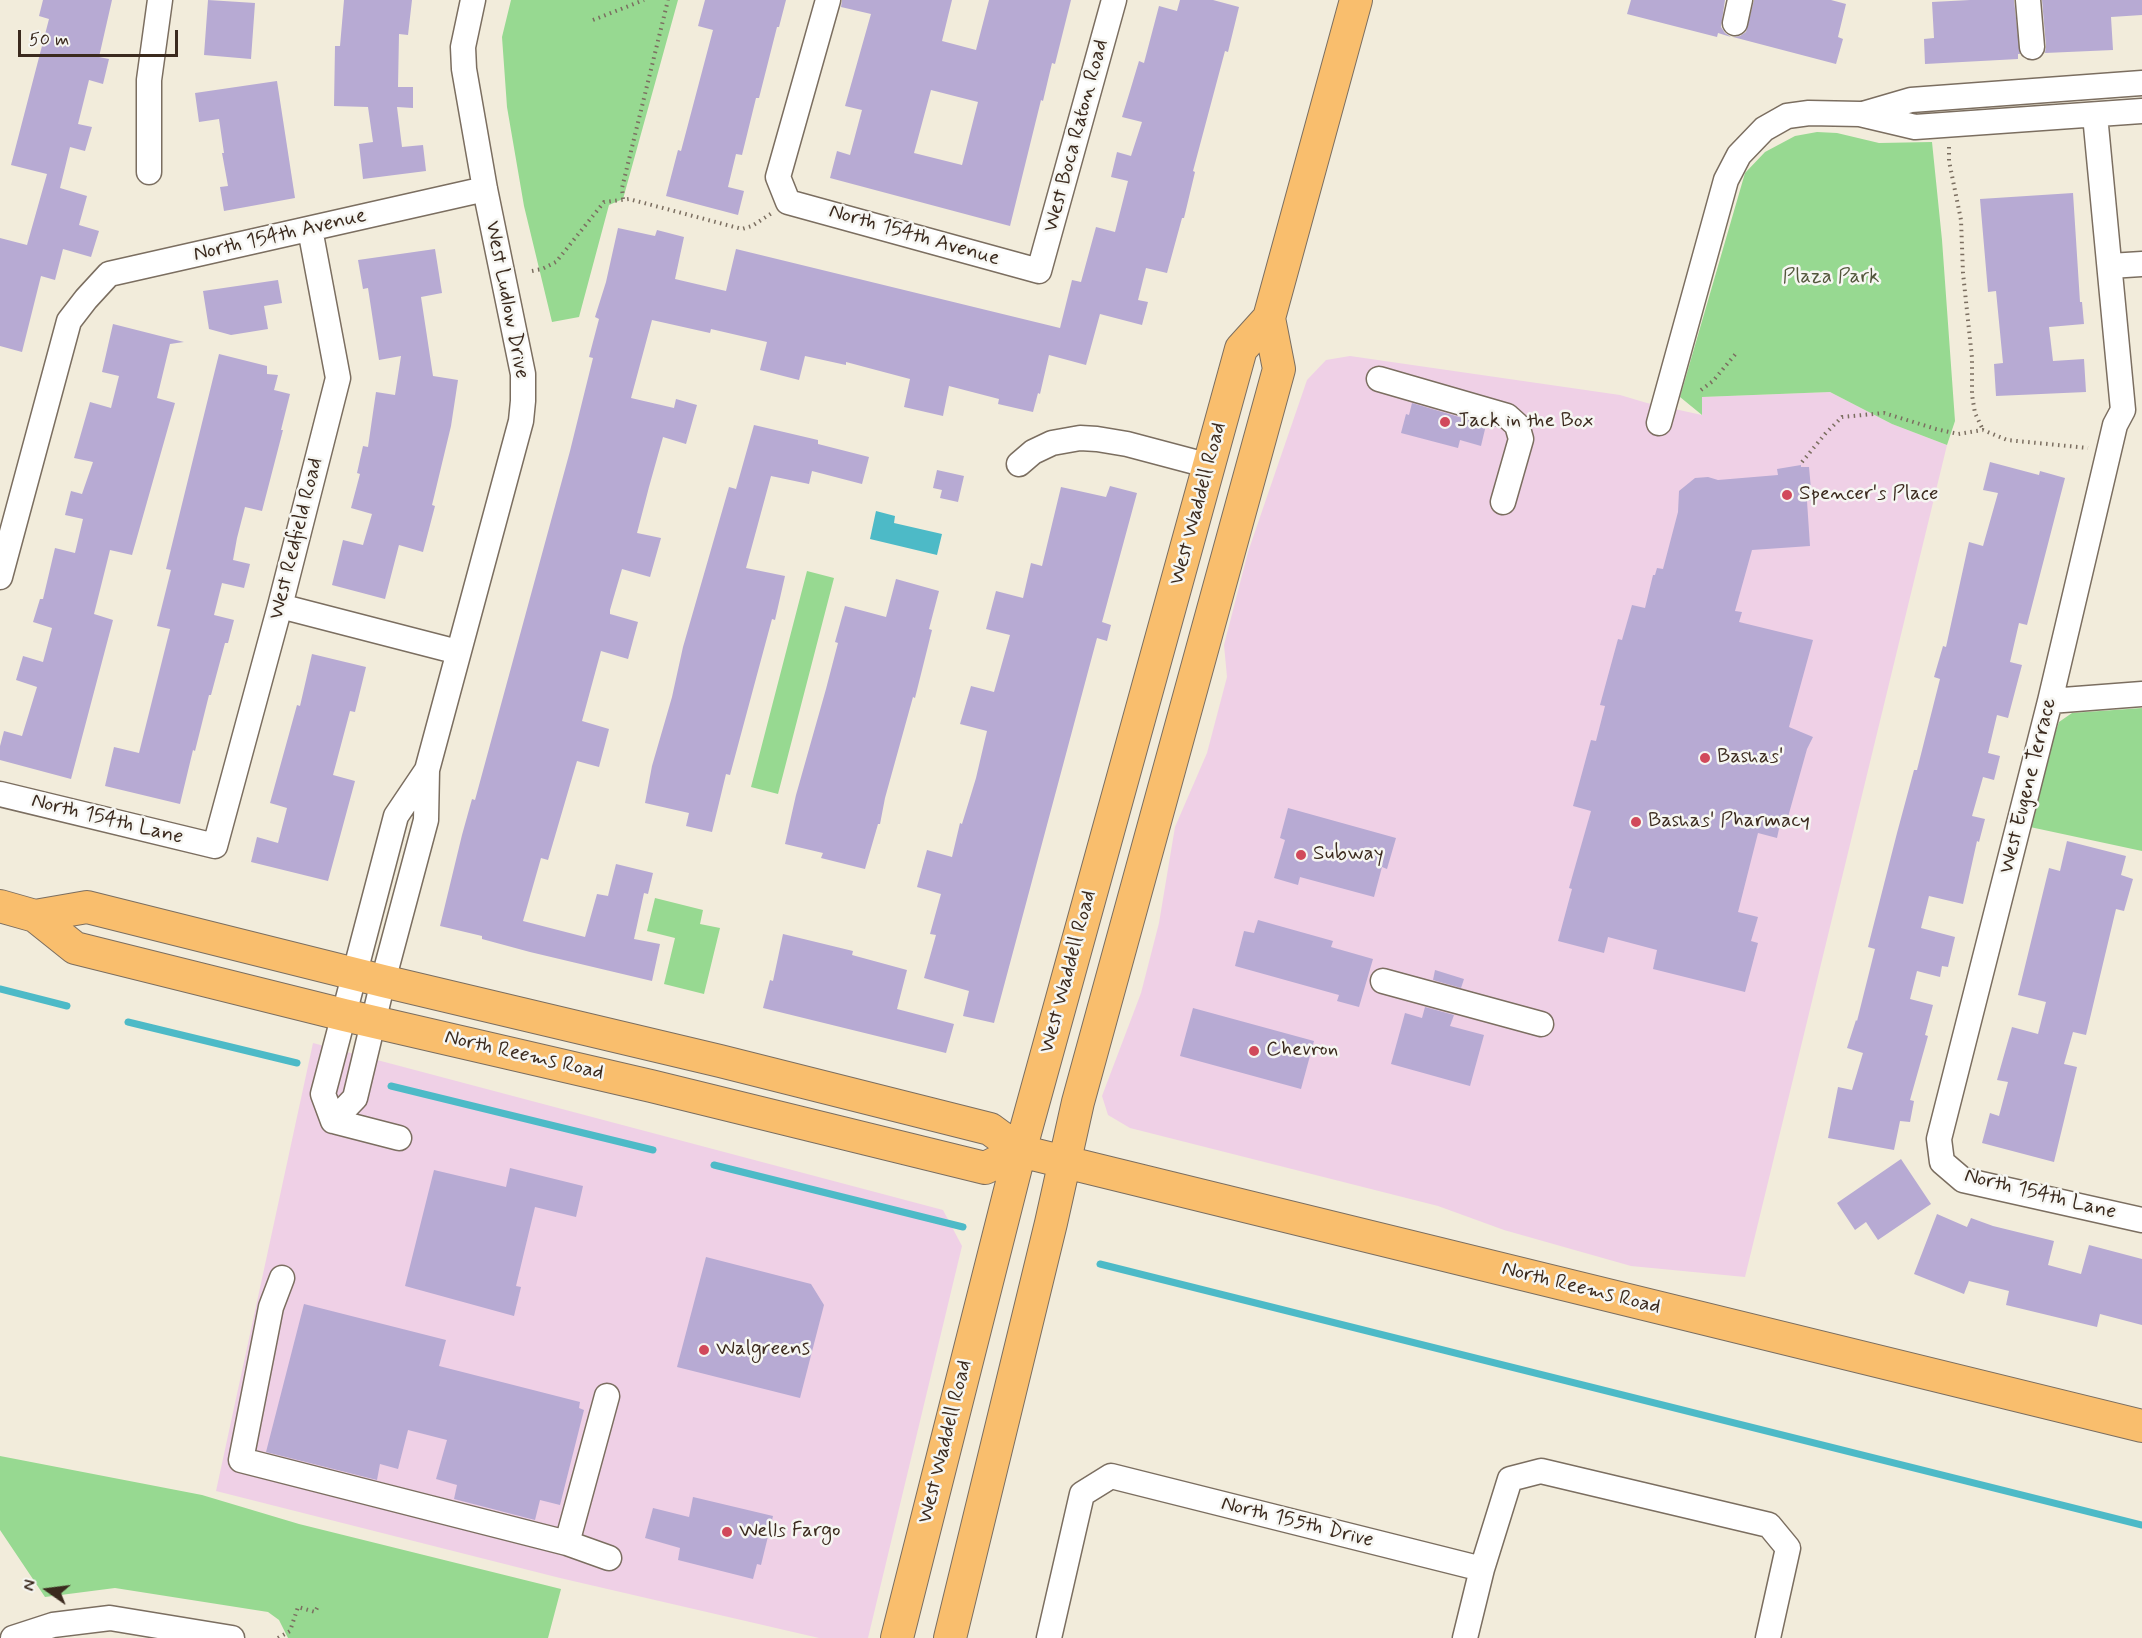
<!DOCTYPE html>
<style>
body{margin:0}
#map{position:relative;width:2142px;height:1638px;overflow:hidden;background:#f2ecdb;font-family:Mynerve,sans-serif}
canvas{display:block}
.north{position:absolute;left:18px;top:1560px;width:60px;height:60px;-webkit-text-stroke:4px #f6f6f2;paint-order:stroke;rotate:284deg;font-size:16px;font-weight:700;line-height:24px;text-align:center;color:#3b2a1e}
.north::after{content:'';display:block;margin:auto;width:21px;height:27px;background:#3b2a1e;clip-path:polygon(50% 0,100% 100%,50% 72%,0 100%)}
.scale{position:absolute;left:18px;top:30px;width:160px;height:27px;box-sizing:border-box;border:3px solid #3b2a1e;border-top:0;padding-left:8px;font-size:18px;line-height:21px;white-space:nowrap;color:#3b2a1e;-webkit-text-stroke:4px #f6f6f2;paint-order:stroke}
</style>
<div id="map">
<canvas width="2142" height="1638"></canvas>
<div class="north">N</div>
<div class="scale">50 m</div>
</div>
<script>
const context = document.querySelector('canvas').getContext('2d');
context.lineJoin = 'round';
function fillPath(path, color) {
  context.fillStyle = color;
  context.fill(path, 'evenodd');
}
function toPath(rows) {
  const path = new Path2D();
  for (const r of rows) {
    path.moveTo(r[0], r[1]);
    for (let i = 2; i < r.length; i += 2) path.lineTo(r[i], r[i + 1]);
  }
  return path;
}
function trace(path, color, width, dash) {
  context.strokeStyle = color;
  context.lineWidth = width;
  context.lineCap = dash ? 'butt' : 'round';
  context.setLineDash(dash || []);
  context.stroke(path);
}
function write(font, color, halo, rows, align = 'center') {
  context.font = font + ' Mynerve,sans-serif';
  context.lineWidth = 5;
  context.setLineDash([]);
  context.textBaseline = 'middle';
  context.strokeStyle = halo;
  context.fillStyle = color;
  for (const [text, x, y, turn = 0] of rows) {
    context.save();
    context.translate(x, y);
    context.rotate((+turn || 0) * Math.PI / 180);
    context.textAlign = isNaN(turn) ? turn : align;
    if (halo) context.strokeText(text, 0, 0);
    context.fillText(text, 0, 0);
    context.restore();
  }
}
fillPath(toPath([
 [1350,356,1620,395,1647,403,1702,415,1702,397,1830,392,1892,424,1947,445,1745,1277,1631,1266,1504,1230,1438,1206,1130,1128,1108,1115,1102,1096,1141,993,1159,923,1175,827,1207,753,1227,677,1224,645,1248,552,1307,380,1326,360],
 [313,1043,943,1210,962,1246,868,1638,819,1638,560,1578,216,1491]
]), '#efd0e6');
fillPath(toPath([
 [511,0,678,0,623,199,609,205,579,317,552,322,524,206,507,107,502,37],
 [1817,132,1837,133,1879,143,1932,142,1942,240,1955,421,1947,445,1892,424,1830,392,1702,397,1702,415,1680,397,1745,173,1765,152,1795,136],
 [807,571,834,578,778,794,751,787],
 [2142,708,2142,851,2030,827,2038,784,2059,722,2072,713],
 [655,898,703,910,700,924,720,928,704,994,664,984,675,938,647,931],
 [0,1456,202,1495,299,1524,561,1589,548,1638,288,1638,279,1620,268,1612,115,1588,45,1597,0,1530]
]), '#97d991');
fillPath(toPath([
 [876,511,895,516,894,523,942,534,937,555,870,539]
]), '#4dbac7');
trace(toPath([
 [0,989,67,1006],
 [128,1022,297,1063],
 [391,1086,653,1150],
 [714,1165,963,1227],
 [1100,1264,2142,1525]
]), '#4dbac7', 7);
fillPath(toPath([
 [43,0,112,0,99,57,109,59,103,84,89,80,78,124,92,127,85,151,70,147,60,188,87,196,79,225,99,231,91,257,63,249,55,280,41,276,22,352,0,346,0,238,27,245,47,174,11,165,49,19,39,16],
 [208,0,255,3,251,59,204,55],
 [344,0,412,0,408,35,399,34,398,87,413,87,413,108,397,107,402,147,423,145,426,171,363,179,359,144,373,142,368,107,334,106,335,46,340,46],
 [705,0,786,0,779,27,777,27,759,98,756,98,742,155,736,154,728,187,744,191,738,215,666,196,678,150,681,151,713,30,698,26],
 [842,0,952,0,942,41,976,50,989,0,1071,0,1055,64,1052,63,1043,101,1041,100,1010,226,830,178,837,151,850,155,862,110,845,106,871,14,841,7],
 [931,90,978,102,962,165,914,153],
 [1180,0,1213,0,1239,7,1228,52,1225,51,1193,171,1195,172,1184,218,1182,218,1167,273,1146,268,1138,300,1148,302,1142,325,1100,314,1086,365,1049,355,1040,394,1038,393,1033,412,998,404,999,399,949,386,943,416,904,407,910,379,846,362,846,365,805,356,799,380,760,370,767,342,711,329,710,333,652,320,631,398,674,408,676,399,697,405,686,444,663,437,649,487,637,533,661,538,650,577,622,569,610,610,610,614,638,622,628,659,601,651,582,721,609,729,599,767,577,761,548,860,541,858,523,921,585,937,597,894,608,896,616,864,653,873,648,894,644,893,634,939,660,944,652,981,530,952,482,939,482,936,440,926,462,835,472,799,475,800,570,451,593,358,589,357,599,319,595,317,606,282,618,228,655,236,657,230,684,237,675,279,726,291,736,249,1060,328,1072,280,1081,282,1096,227,1115,232,1128,181,1111,177,1117,152,1131,156,1142,122,1122,117,1130,91,1139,61,1144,63,1159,6,1177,11],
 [1631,0,1725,0,1721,27,1725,33,1731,37,1718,33,1717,37,1627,14],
 [1754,0,1831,0,1846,4,1838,37,1843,39,1836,64,1733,37,1740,36,1746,32],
 [1970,0,2014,0,2020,54,2018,54,2018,59,1925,64,1924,39,1934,38,1932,2],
 [2042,0,2142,0,2142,15,2111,17,2113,50,2045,53,2046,46],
 [277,81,295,198,224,211,220,187,228,186,222,153,224,153,219,119,199,122,195,93],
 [2073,193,2080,302,2082,302,2084,324,2049,327,2053,361,2084,359,2086,392,1996,396,1994,364,2003,363,1996,291,1988,292,1980,199],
 [435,249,442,293,421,297,433,376,458,380,451,426,432,505,435,506,423,552,399,545,385,599,332,585,343,540,363,545,372,514,351,508,360,474,357,473,363,446,368,447,376,392,395,395,401,356,379,360,368,288,363,289,358,260],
 [278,280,282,303,264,306,268,329,231,335,209,329,203,291],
 [113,324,184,342,170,344,157,398,175,403,132,555,110,550,94,614,113,620,71,779,0,760,0,746,4,731,22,736,37,687,16,680,23,656,43,662,52,628,33,622,40,599,43,599,55,548,75,553,83,519,65,515,71,491,82,494,93,462,74,458,90,402,111,408,119,376,102,372],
 [219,354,267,366,267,374,278,375,274,390,290,394,281,430,283,430,262,511,245,507,237,538,233,560,250,564,244,588,222,583,214,615,234,620,228,643,225,643,211,695,209,695,195,751,193,750,180,804,105,786,114,747,139,753,170,629,157,626,171,570,166,569],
 [1412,403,1486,425,1481,446,1460,440,1458,448,1401,433,1406,414,1409,415],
 [754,425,818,440,818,444,869,457,862,484,812,471,809,484,771,476,746,568,785,576,775,620,772,619,730,775,726,774,712,832,686,826,689,813,645,803,652,766,672,697,683,647,729,487,736,489],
 [1990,462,2039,475,2040,471,2065,478,2027,625,2019,623,2010,662,2022,665,2008,718,1997,715,1988,753,2000,756,1994,780,1983,777,1972,816,1985,819,1979,842,1977,841,1963,904,1929,896,1921,928,1955,937,1948,967,1942,966,1940,977,1917,971,1910,999,1933,1005,1925,1035,1928,1036,1910,1100,1914,1101,1910,1122,1900,1121,1894,1150,1828,1138,1838,1087,1852,1090,1863,1053,1847,1048,1856,1020,1857,1021,1875,949,1868,947,1897,833,1914,770,1917,770,1940,679,1934,677,1943,646,1946,647,1969,542,1983,546,1998,493,1983,490],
 [1801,465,1801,467,1809,467,1812,500,1807,501,1810,546,1752,550,1735,611,1742,612,1739,622,1813,640,1789,727,1813,737,1807,749,1788,817,1782,815,1777,838,1758,833,1738,912,1758,917,1751,941,1758,943,1745,992,1653,969,1657,950,1608,937,1604,953,1558,941,1572,889,1569,888,1591,811,1573,806,1591,740,1596,741,1605,706,1600,705,1618,639,1622,640,1632,605,1645,608,1653,575,1655,575,1657,568,1663,569,1678,512,1679,491,1695,478,1708,477,1718,480,1778,475,1777,469],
 [937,470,964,476,958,502,940,498,942,490,933,488],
 [1110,486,1137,493,1102,622,1111,625,1107,641,1097,638,994,1023,963,1016,969,991,924,978,936,935,930,934,941,894,917,887,927,850,952,857,960,823,962,824,976,778,987,731,960,724,971,686,994,692,1010,635,986,629,996,591,1023,598,1031,563,1042,566,1061,487,1106,497],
 [896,579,939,591,929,629,932,630,915,698,913,697,885,798,880,824,878,824,865,869,821,858,823,853,785,844,796,795,826,689,838,643,835,642,845,606,886,617],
 [312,654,366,667,355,712,350,711,333,775,355,781,328,881,251,862,257,837,278,843,287,808,270,803,297,705,300,706],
 [1288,808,1396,838,1387,869,1382,867,1374,897,1300,877,1298,885,1274,878,1285,840,1280,838],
 [2067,841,2126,856,2121,875,2133,879,2124,911,2116,909,2086,1035,2073,1032,2064,1064,2077,1067,2054,1162,1982,1143,1990,1113,1999,1116,2008,1082,1997,1080,2012,1027,2038,1034,2046,1002,2018,995,2049,868,2060,871],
 [1258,920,1333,941,1331,947,1373,959,1359,1007,1337,1001,1339,995,1235,966,1244,931,1254,933],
 [783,934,853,951,852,955,907,970,897,1009,954,1024,946,1053,763,1008,770,980,773,981],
 [1435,970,1464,979,1461,988,1433,980],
 [1425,1007,1454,1015,1450,1026,1484,1035,1470,1086,1391,1064,1405,1013,1422,1018],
 [1193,1008,1314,1041,1301,1089,1180,1056],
 [1901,1159,1931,1204,1878,1240,1866,1222,1855,1230,1837,1203],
 [510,1168,583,1186,576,1217,535,1207,516,1286,521,1287,514,1316,405,1286,434,1170,506,1187],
 [1937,1214,1967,1227,1971,1218,1993,1226,2054,1241,2048,1265,2081,1274,2089,1245,2142,1259,2142,1325,2100,1314,2097,1327,2006,1305,2009,1291,1969,1281,1964,1294,1914,1274],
 [706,1257,811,1284,824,1305,800,1398,677,1367],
 [304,1304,446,1340,439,1366,580,1402,579,1408,584,1410,560,1505,540,1500,535,1520,454,1499,457,1485,436,1479,447,1440,408,1430,398,1469,380,1464,377,1480,266,1452],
 [693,1497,773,1516,761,1565,757,1564,753,1579,678,1560,680,1548,645,1538,653,1508,689,1517]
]), '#b7aad3');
const minor = toPath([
 [828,0,778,177,788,202,1039,271,1114,0],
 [2028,0,2032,47],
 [1735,23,1740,0],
 [1863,114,1911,100,2142,83],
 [2095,115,2123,410,2115,425,2050,701,1939,1139,1942,1162,1963,1180,2142,1220],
 [149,172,149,80,160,0],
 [2110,266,2142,264],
 [1379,379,1507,416,1517,425,1521,439,1503,502],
 [1659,423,1726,180,1739,155,1764,129,1787,116,1809,113,1860,114,1915,127,2142,111],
 [1019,464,1033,452,1052,443,1080,438,1097,439,1127,444,1210,466],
 [0,577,69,321,86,299,109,274,485,189],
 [280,606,458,652],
 [2050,701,2142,694],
 [0,794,215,846,280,606,338,378,310,229],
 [1383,981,1541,1024],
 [333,1121,355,1098,383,981,426,820,427,770,521,421,523,401,523,374,485,189,464,69,463,47,473,0],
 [333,1121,323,1094,396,816,427,770],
 [333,1121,399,1138],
 [282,1278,271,1307,241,1460,567,1543,607,1396],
 [567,1543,609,1558],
 [13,1638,53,1625,110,1618,232,1638],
 [1049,1638,1082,1494,1111,1476,1482,1569],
 [1465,1638,1482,1569,1510,1479,1541,1471,1769,1525,1788,1548,1768,1638]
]);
const major = toPath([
 [0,906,35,916,75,948,344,1015,651,1086,985,1168,1020,1151],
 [35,916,87,907,383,981,720,1061,990,1129,1020,1151,2142,1426],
 [897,1638,1020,1151,1241,349,1269,318,1356,0],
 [950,1638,1051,1223,1078,1102,1279,369,1269,318]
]);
trace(minor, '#7b6e60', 27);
trace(major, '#7b6e60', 34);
trace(toPath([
 [593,20,644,0],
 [1949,147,1949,161,1961,220,1963,273,1972,358,1972,395,1975,413,1983,430],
 [623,199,622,188,668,0],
 [532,271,542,269,556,262,604,202,629,199,742,229,752,226,772,213],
 [1701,390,1713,381,1738,351],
 [1802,462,1825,434,1842,417,1884,413,1936,429,1958,434,1983,430,2007,440,2088,448],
 [278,1638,290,1631,298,1607,315,1612,319,1604]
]), '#7b6e60', 4, [1.5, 4.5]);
trace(minor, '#fff', 24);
trace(major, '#f9be6d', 32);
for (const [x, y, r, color] of [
 [1445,422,6,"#d1495b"],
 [1787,495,6,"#d1495b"],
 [1705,758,6,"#d1495b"],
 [1636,822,6,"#d1495b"],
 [1301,855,6,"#d1495b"],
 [1254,1051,6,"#d1495b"],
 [704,1350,6,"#d1495b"],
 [727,1532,6,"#d1495b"]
]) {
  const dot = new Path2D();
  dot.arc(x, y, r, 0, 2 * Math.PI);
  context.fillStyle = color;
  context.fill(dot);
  trace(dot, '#f6f6f2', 2);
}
write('21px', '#3b2a1e', '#f6f6f2', [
 ["West Boca Raton Road",1077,136,-75],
 ["North 154th Avenue",280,236,-13],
 ["North 154th Avenue",914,236,16],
 ["West Ludlow Drive",506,300,79],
 ["West Waddell Road",1199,504,-75],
 ["West Redfield Road",297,539,-76],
 ["West Eugene Terrace",2029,786,-76],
 ["North 154th Lane",107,820,14],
 ["West Waddell Road",1069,972,-75],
 ["North Reems Road",524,1056,13],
 ["North 154th Lane",2040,1195,14],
 ["North Reems Road",1581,1289,14],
 ["West Waddell Road",946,1442,-76],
 ["North 155th Drive",1297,1523,14]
]);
write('21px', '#52563b', '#f6f6f2', [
 ["Plaza Park",1831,278]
]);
write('21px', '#3b2a1e', '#f6f6f2', [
 ["Jack in the Box",1457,422],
 ["Spencer's Place",1799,495],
 ["Bashas'",1717,758],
 ["Bashas' Pharmacy",1648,822],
 ["Subway",1313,855],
 ["Chevron",1266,1051],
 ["Walgreens",716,1350],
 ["Wells Fargo",739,1532]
], 'left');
</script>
